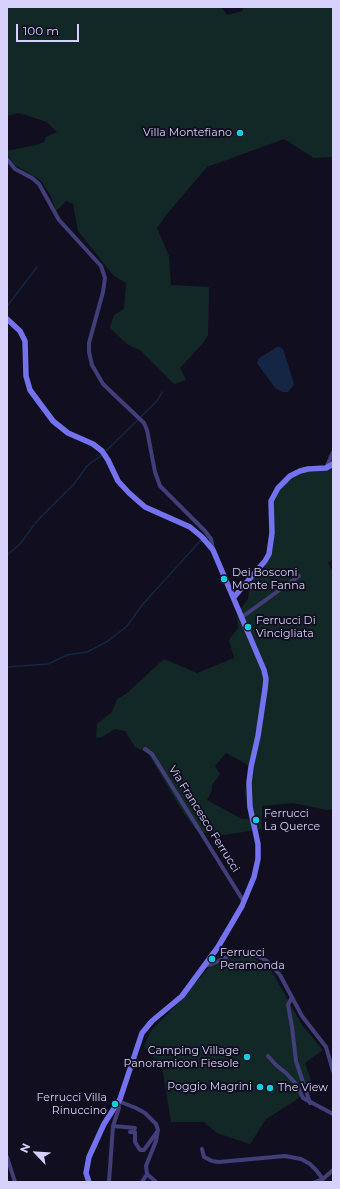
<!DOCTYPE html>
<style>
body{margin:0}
#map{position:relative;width:340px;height:1189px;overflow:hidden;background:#110f1f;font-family:Montserrat,sans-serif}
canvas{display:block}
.frame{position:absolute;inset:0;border:8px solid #d6d1fa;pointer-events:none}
.north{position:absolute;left:16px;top:1133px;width:40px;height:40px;-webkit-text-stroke:3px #110f1f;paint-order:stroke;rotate:295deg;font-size:11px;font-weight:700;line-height:16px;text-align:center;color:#d6d1fa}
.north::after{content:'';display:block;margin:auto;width:14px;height:18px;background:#d6d1fa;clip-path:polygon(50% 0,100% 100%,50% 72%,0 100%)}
.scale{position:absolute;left:16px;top:24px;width:63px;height:18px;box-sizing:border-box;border:2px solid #d6d1fa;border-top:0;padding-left:5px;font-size:12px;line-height:14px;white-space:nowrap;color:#d6d1fa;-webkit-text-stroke:3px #110f1f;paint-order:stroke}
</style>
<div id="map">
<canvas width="340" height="1189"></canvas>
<div class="frame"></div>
<div class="north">N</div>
<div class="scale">100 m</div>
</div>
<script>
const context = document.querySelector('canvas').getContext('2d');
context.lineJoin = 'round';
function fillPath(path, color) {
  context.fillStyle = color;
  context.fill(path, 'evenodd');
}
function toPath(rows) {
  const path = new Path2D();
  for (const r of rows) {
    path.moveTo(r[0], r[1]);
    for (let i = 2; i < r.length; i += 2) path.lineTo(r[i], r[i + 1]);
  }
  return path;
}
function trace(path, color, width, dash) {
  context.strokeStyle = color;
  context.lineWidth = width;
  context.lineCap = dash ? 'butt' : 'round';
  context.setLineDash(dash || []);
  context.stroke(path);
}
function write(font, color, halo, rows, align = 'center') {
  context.font = font + ' Montserrat,sans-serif';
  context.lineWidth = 4;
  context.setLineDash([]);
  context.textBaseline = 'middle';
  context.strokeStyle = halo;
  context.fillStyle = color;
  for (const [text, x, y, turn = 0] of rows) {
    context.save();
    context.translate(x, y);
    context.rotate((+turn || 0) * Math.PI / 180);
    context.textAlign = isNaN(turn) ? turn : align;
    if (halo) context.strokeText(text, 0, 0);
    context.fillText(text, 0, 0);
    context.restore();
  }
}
fillPath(toPath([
 [7,7,221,7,227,15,242,11,244,7,333,7,333,157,314,158,284,139,207,167,167,214,157,228,169,256,171,285,209,287,208,335,203,343,180,368,186,380,174,384,140,350,128,345,110,328,114,315,124,309,126,283,113,275,78,231,73,204,66,201,56,211,50,194,40,180,15,165,7,154,7,151,36,145,44,142,46,137,57,132,47,122,19,113,7,116],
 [333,467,333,559,328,563,333,572,333,809,327,810,293,803,262,806,262,829,224,835,198,832,183,812,148,753,135,747,125,731,115,729,102,737,96,738,97,724,112,712,117,699,126,694,164,659,197,673,234,658,229,640,238,628,237,614,248,599,250,584,269,555,273,501,276,493,289,479,303,472,324,471],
 [226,753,248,765,245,793,249,819,242,819,207,800,212,790,212,785,220,774,215,766],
 [232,957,254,958,271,970,302,1025,323,1050,305,1063,313,1086,293,1102,266,1119,250,1144,217,1133,204,1122,171,1122,162,1066,144,1047,150,1032,183,998,208,968]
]), '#122827');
fillPath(toPath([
 [277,347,280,347,283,349,292,377,294,385,288,392,282,392,275,388,257,363,259,358]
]), '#142643');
trace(toPath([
 [8,305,37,267],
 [105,452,157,401,162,392],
 [35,523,74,484,87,466,102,455],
 [7,555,20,544,34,525],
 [7,667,48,664,67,655,87,652,108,641,127,626,143,604,201,540]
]), '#142643', 1.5);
trace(toPath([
 [7,159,15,169,32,178,39,184,59,220,101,266,105,278,103,292,89,343,89,352,92,365,103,384,144,423,147,430,155,472,160,486,205,531,211,539,213,549],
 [326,468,333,452],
 [242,617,299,576],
 [145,749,152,754,244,902],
 [204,966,212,964,231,955,236,955,258,956,267,961,280,975,302,1016,326,1047,333,1071],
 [292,997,288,1005,292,1027,296,1061,310,1103],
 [268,1056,276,1065,286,1073,297,1085,303,1098,333,1114],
 [113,1126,135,1128],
 [130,1132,135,1132,135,1142,140,1150,144,1150,157,1132],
 [202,1149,204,1157,212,1161,219,1162,285,1156,301,1159,310,1164,316,1170,323,1179],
 [7,1157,15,1182],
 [109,1182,113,1126,119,1108,118,1101,136,1108,145,1113,156,1124,158,1130,156,1141,146,1166,147,1174,156,1182],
 [142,1182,147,1174],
 [315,1182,323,1179,333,1170]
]), '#413e79', 4);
trace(toPath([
 [7,319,20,331,25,341,26,376,30,390,53,421,68,433,93,444,102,451,108,460,118,481,129,493,145,507,190,527,202,537,213,550,264,670,266,679,265,689,258,736,251,767,249,783,250,807,258,844,258,859,254,877,242,906,218,947,182,996,152,1021,142,1033,120,1099,104,1124,89,1157,86,1173,89,1182],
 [234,597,265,561,269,554,272,533,271,501,278,488,290,476,300,471,308,469,326,468,333,464]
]), '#7572f0', 5.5);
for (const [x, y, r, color] of [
 [240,133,4,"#17cce0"],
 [224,579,4,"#17cce0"],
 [248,627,4,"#17cce0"],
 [256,820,4,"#17cce0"],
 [212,959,4,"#17cce0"],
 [247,1057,4,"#17cce0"],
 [260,1087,4,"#17cce0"],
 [270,1088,4,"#17cce0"],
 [115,1104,4,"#17cce0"]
]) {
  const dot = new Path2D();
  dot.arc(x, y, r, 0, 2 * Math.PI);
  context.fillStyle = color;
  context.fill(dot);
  trace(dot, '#110f1f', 1.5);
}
write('11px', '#d6d1fa', '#110f1f', [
 ["Villa Montefiano",232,133,"right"],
 ["Dei Bosconi",232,573],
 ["Monte Fanna",232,586],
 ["Ferrucci Di",256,621],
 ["Vincigliata",256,634],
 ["Ferrucci",264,814],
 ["La Querce",264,827],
 ["Ferrucci",220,953],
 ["Peramonda",220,966],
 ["Camping Village",239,1051,"right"],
 ["Panoramicon Fiesole",239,1064,"right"],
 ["Poggio Magrini",252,1087,"right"],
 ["The View",278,1088],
 ["Ferrucci Villa",107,1098,"right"],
 ["Rinuccino",107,1111,"right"]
], 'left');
write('11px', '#d6d1fa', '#110f1f', [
 ["Via Francesco Ferrucci",204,819,58]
]);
</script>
